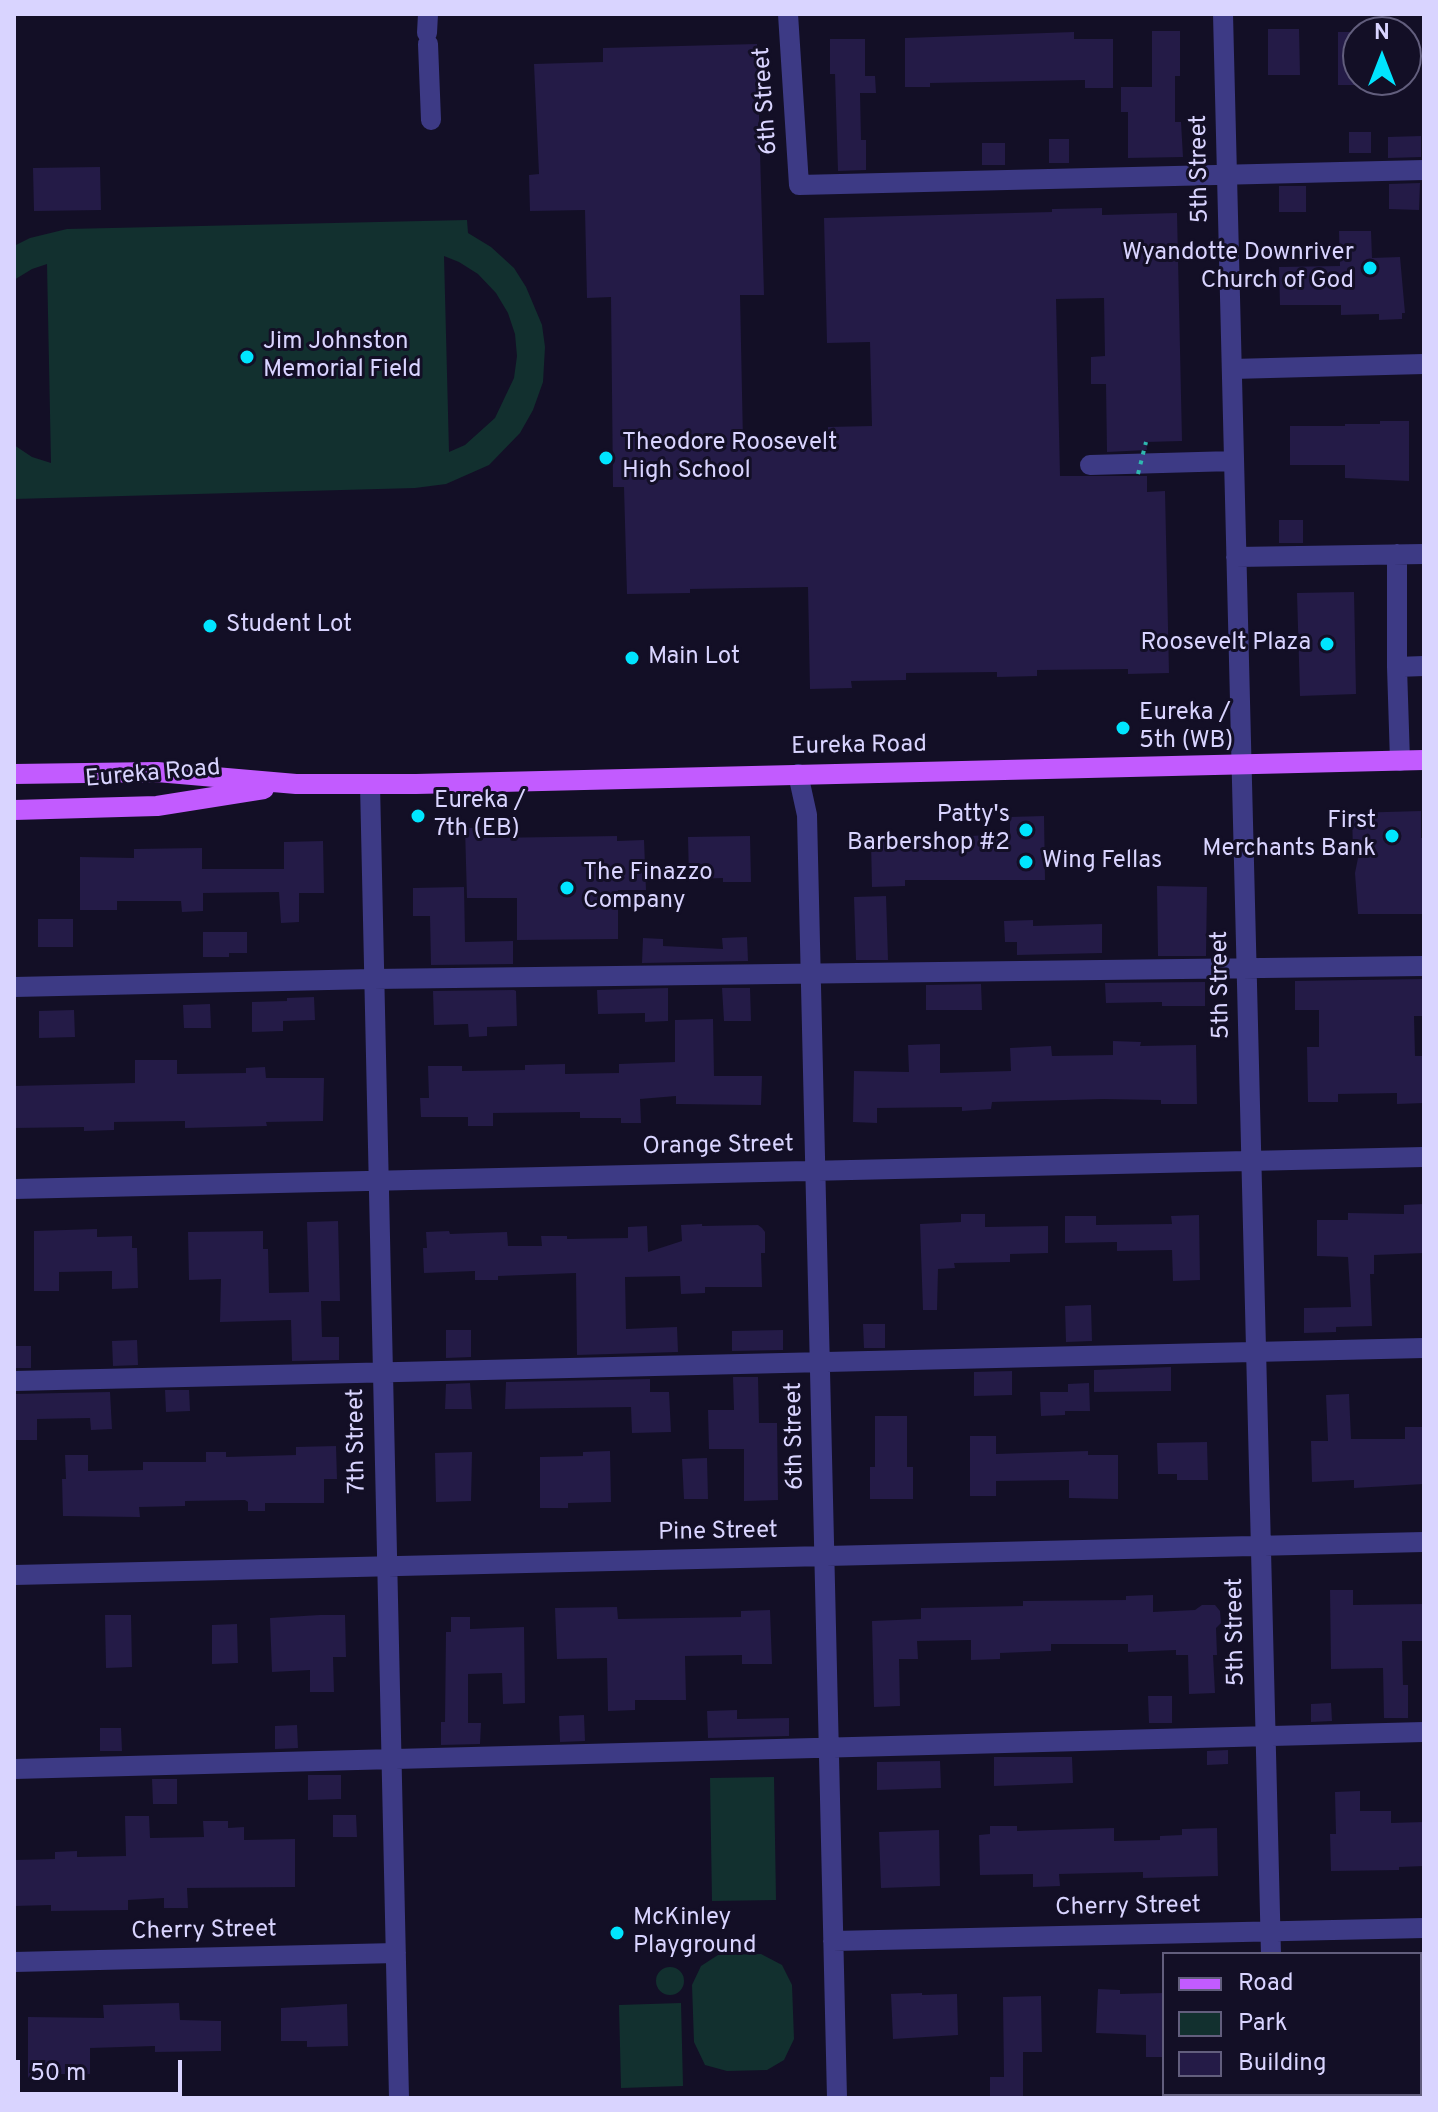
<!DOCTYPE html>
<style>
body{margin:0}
#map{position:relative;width:1438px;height:2112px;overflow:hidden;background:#130f26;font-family:Overpass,sans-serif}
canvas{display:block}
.frame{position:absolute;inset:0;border:16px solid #d9d4ff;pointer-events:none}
.legend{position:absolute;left:1162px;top:1952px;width:260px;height:144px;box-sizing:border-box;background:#130f26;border:2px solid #625e7d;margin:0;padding:10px 14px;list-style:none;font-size:24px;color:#d9d4ff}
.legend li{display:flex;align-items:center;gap:16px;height:40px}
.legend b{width:40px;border:2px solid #625e7d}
.north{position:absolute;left:1342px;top:16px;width:80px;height:80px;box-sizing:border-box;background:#130f26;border:2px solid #625e7d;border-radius:50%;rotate:0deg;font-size:22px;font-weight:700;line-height:32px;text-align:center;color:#d9d4ff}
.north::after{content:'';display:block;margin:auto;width:28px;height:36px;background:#00e5ff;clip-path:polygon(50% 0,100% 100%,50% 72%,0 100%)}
.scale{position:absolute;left:16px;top:2060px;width:166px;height:36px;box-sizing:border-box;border:4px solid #d9d4ff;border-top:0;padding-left:10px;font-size:24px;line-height:28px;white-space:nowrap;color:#d9d4ff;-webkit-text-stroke:6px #130f26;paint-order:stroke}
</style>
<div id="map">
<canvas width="1438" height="2112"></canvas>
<div class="frame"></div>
<ul class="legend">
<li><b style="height:10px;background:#c25bff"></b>Road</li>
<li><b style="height:22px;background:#12302f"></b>Park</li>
<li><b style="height:22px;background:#241b47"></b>Building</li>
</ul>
<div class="north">N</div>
<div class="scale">50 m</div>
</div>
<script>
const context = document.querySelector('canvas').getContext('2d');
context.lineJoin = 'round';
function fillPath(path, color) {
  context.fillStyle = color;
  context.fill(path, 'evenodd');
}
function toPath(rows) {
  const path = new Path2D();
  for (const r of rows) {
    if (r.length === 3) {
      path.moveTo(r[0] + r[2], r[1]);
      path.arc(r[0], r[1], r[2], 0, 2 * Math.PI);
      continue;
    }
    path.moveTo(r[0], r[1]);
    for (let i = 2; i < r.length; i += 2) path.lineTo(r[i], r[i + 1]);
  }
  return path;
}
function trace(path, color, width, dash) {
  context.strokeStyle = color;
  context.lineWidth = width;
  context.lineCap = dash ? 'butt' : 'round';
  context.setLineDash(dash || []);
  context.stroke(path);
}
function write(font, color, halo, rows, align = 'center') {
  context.font = font + ' Overpass,sans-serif';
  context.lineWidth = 6;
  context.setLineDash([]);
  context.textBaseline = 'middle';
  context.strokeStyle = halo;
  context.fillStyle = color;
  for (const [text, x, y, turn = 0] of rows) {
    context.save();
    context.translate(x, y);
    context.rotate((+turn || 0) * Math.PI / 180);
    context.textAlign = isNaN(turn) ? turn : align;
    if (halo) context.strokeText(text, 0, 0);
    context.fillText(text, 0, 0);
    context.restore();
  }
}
fillPath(toPath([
 [467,220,468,233,491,247,514,268,526,287,542,325,545,347,543,382,533,410,520,433,489,465,446,484,415,488,14,499,14,445,32,457,51,463,47,264,32,269,14,280,14,246,30,238,67,229],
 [444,256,459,262,478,274,496,293,508,313,515,334,517,356,514,378,495,418,465,445,449,452],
 [774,1777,776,1900,712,1901,710,1778],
 [761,1954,782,1965,792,1985,794,2039,784,2060,767,2070,727,2071,705,2065,694,2042,692,1985,701,1966,718,1955],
 [670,1981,14],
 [681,2003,683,2086,621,2088,619,2005]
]), '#12302f');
fillPath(toPath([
 [1268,29,1299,29,1300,75,1268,75],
 [1152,31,1180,31,1180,76,1175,76,1175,122,1181,122,1183,157,1128,158,1128,112,1121,112,1121,87,1152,87],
 [1074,32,1074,39,1113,39,1113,88,1085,88,1085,80,930,83,930,87,905,87,905,38],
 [1338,32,1358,32,1358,85,1338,85],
 [830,39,865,39,865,76,875,76,876,93,860,93,861,140,866,140,866,170,838,171,835,74,830,74],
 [757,44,764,295,740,295,743,441,828,439,828,427,872,426,870,342,827,343,824,218,1052,212,1052,209,1102,208,1102,215,1177,213,1182,441,1146,442,1147,450,1107,452,1106,384,1091,384,1091,357,1105,356,1104,298,1056,299,1060,476,1147,476,1147,492,1165,491,1169,673,1128,674,1128,669,1037,670,1037,676,997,677,997,672,906,673,906,680,851,681,852,688,810,689,808,587,690,589,690,593,627,594,624,487,613,487,611,297,587,298,585,210,530,211,529,175,539,174,534,64,603,62,603,48],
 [1349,132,1371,132,1371,153,1349,153],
 [1421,136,1421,157,1388,158,1388,137],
 [1049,139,1069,139,1069,163,1049,163],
 [982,143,1005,143,1005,165,982,165],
 [100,167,101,210,34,211,33,168],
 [1420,183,1419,210,1389,209,1389,184],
 [1279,186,1306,186,1306,212,1279,212],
 [1339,231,1371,231,1372,258,1400,257,1405,313,1402,313,1402,319,1379,320,1379,314,1341,315,1341,305,1280,305,1279,267,1340,266],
 [1380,421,1409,421,1409,481,1345,478,1345,465,1290,465,1290,426,1345,426,1345,424,1380,424],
 [1279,520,1303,520,1303,543,1279,543],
 [1354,592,1356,694,1300,696,1297,593],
 [1421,811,1421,838,1424,838,1424,914,1358,914,1355,873,1359,853,1353,853,1352,813],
 [1044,816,1045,880,905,880,905,886,872,887,871,841,1010,834,1010,817],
 [465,828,491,828,491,838,617,836,617,841,644,840,646,890,618,890,618,939,517,940,517,898,467,898],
 [750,836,751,882,723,882,723,878,689,879,688,837],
 [323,841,324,893,299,893,299,922,281,923,279,892,203,893,203,911,182,912,181,901,117,901,117,910,80,910,80,857,134,858,134,849,202,848,202,869,284,869,284,842],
 [1157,886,1207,887,1206,956,1158,956],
 [464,887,465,942,513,941,513,964,431,965,430,916,413,916,413,888],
 [886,896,888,960,856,960,854,897],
 [38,919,73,919,73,947,38,947],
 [1033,920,1033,926,1102,924,1102,953,1017,955,1017,942,1005,942,1004,921],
 [203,932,247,932,247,953,229,953,229,957,203,957],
 [747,937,748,961,642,963,643,938,663,939,663,946,723,949,722,938],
 [1424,979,1424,1016,1414,1016,1415,1056,1424,1056,1424,1103,1397,1104,1397,1093,1338,1094,1338,1102,1308,1102,1307,1047,1319,1047,1319,1010,1295,1010,1295,981],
 [1205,982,1205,1006,1162,1006,1162,1002,1106,1003,1105,983],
 [981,984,982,1010,926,1010,926,985],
 [668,988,668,1021,645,1022,645,1013,598,1014,597,990],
 [722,988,750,988,751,1021,724,1021],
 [514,990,516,991,517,1026,487,1027,487,1036,469,1037,468,1024,434,1025,433,991],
 [314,997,315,1020,283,1021,283,1031,252,1032,252,1002,287,1001,287,998],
 [210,1004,211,1028,184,1028,183,1005],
 [74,1010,75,1037,39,1038,39,1011],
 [713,1019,714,1076,762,1076,761,1105,676,1104,676,1096,640,1099,641,1123,621,1123,621,1118,580,1118,580,1112,493,1113,493,1126,468,1126,468,1117,421,1117,420,1098,429,1098,428,1066,462,1066,462,1071,525,1070,525,1065,565,1064,565,1074,619,1073,619,1064,675,1062,675,1020],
 [1113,1041,1141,1042,1140,1046,1196,1045,1197,1104,1161,1104,1161,1100,1103,1099,992,1102,991,1109,962,1111,962,1107,877,1108,877,1123,853,1122,854,1071,909,1072,908,1045,940,1044,940,1073,1011,1071,1010,1048,1051,1046,1052,1056,1113,1055],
 [135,1060,177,1060,177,1074,246,1073,246,1068,265,1067,266,1078,324,1078,323,1121,266,1122,267,1126,185,1128,185,1121,114,1122,114,1130,84,1131,84,1127,14,1128,14,1086,135,1083],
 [1424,1204,1424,1253,1374,1255,1374,1274,1370,1274,1372,1326,1336,1327,1336,1332,1304,1333,1304,1308,1351,1307,1348,1257,1317,1256,1317,1220,1348,1220,1348,1213,1404,1214,1404,1205],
 [961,1214,985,1214,985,1227,1048,1226,1048,1253,1010,1254,1010,1262,954,1263,955,1268,938,1269,937,1310,923,1310,920,1224,961,1222],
 [1199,1215,1200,1280,1173,1281,1172,1250,1117,1251,1117,1242,1065,1243,1065,1216,1096,1216,1096,1225,1172,1224,1171,1216],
 [338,1221,340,1301,321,1301,322,1337,339,1337,339,1360,292,1361,291,1320,220,1322,221,1279,189,1280,188,1232,263,1231,263,1249,268,1249,269,1293,309,1292,307,1222],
 [702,1224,702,1226,758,1225,762,1228,765,1232,765,1253,761,1253,762,1287,705,1287,705,1293,681,1294,680,1276,625,1277,626,1329,677,1327,678,1352,577,1355,576,1273,498,1276,498,1280,475,1280,475,1271,424,1273,423,1248,427,1248,426,1232,449,1231,450,1234,507,1232,508,1246,542,1246,541,1236,567,1236,567,1239,628,1238,628,1227,647,1226,648,1252,682,1241,681,1225],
 [97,1229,97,1237,132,1236,132,1248,137,1248,138,1288,112,1289,112,1271,59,1272,59,1291,34,1291,34,1231],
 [1091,1305,1092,1341,1066,1342,1065,1306],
 [863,1324,885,1324,885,1348,864,1348],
 [446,1330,471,1330,471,1357,446,1358],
 [783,1330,783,1350,732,1351,732,1331],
 [137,1340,138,1365,113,1366,112,1341],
 [14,1346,31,1346,31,1368,14,1368],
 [1171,1367,1171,1391,1094,1392,1094,1370],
 [1012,1371,1012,1395,974,1396,974,1372],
 [733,1377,758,1377,759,1423,777,1423,778,1500,744,1501,744,1449,709,1449,708,1410,734,1410],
 [650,1379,650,1392,669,1392,671,1432,632,1433,631,1407,505,1409,506,1382],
 [470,1383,472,1409,445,1409,446,1384],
 [1089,1383,1090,1411,1065,1411,1065,1415,1041,1416,1040,1392,1068,1392,1068,1384],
 [165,1390,189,1390,190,1411,166,1412],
 [110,1392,112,1429,91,1430,90,1418,37,1419,37,1440,14,1440,14,1394],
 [1349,1394,1351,1439,1405,1439,1405,1427,1424,1427,1424,1484,1354,1488,1354,1480,1312,1482,1311,1441,1328,1441,1326,1395],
 [875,1416,907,1416,907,1467,913,1467,913,1499,870,1499,870,1467,875,1467],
 [970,1436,996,1436,996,1454,1088,1451,1088,1455,1118,1455,1118,1499,1069,1498,1069,1480,996,1481,996,1496,970,1496],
 [1207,1442,1208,1480,1177,1480,1177,1474,1158,1474,1157,1443],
 [336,1446,337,1479,324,1479,324,1503,265,1503,265,1511,248,1511,248,1502,245,1500,185,1501,185,1506,139,1507,140,1517,63,1516,62,1479,66,1479,65,1455,88,1455,88,1471,143,1470,143,1462,206,1462,206,1452,226,1452,226,1457,296,1455,296,1447],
 [610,1451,611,1502,568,1503,568,1508,540,1508,540,1457,583,1456,583,1452],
 [472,1452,471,1501,436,1502,435,1453],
 [707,1458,708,1499,684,1499,682,1459],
 [1330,1590,1353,1590,1353,1605,1424,1604,1424,1641,1402,1641,1403,1685,1408,1685,1408,1718,1384,1718,1383,1668,1331,1669],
 [1153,1595,1153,1612,1195,1610,1202,1605,1215,1605,1220,1611,1221,1623,1216,1628,1217,1655,1213,1655,1215,1693,1189,1694,1188,1655,1176,1655,1176,1650,1128,1652,1128,1644,1051,1644,1051,1651,1000,1653,1000,1659,971,1660,971,1640,917,1641,918,1659,899,1659,900,1706,874,1707,872,1621,921,1619,921,1608,1023,1606,1023,1601,1126,1600,1126,1596],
 [617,1607,618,1619,741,1617,741,1611,770,1610,772,1664,742,1664,742,1655,685,1656,686,1700,635,1700,635,1710,608,1711,607,1658,557,1659,555,1608],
 [105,1615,131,1615,132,1667,106,1668],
 [320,1615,345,1615,346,1657,333,1657,334,1692,310,1692,310,1670,272,1672,270,1618],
 [451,1617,470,1617,470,1629,524,1627,525,1703,503,1704,502,1673,468,1674,468,1723,481,1723,480,1744,441,1745,441,1722,445,1722,446,1632,451,1632],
 [237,1624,238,1663,212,1664,212,1625],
 [1148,1696,1172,1696,1172,1723,1149,1723],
 [1331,1703,1332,1721,1311,1722,1311,1704],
 [737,1710,737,1719,789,1718,789,1736,708,1738,707,1711],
 [584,1715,585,1741,560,1742,559,1716],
 [297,1725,298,1748,275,1749,275,1726],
 [100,1728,121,1728,122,1751,100,1751],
 [1228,1750,1228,1764,1207,1765,1207,1751],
 [994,1757,1072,1757,1073,1783,994,1786],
 [940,1761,941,1788,877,1790,877,1762],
 [308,1775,341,1775,341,1799,308,1800],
 [152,1779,177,1779,177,1804,153,1804],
 [1360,1791,1360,1811,1391,1811,1391,1823,1424,1822,1424,1866,1399,1867,1399,1870,1331,1871,1330,1834,1336,1834,1335,1792],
 [333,1815,356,1815,357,1837,333,1837],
 [125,1816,149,1816,150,1838,204,1837,203,1821,228,1821,228,1828,244,1827,244,1840,295,1839,295,1887,187,1888,188,1908,164,1908,164,1898,128,1900,128,1910,51,1911,51,1905,14,1906,14,1860,55,1859,55,1852,77,1851,77,1857,126,1856],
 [990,1826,1017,1826,1017,1831,1114,1828,1114,1841,1160,1840,1160,1836,1182,1835,1182,1829,1217,1828,1218,1876,1143,1878,1143,1872,1059,1874,1060,1886,1033,1887,1033,1874,980,1875,979,1835,990,1834],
 [939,1830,940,1886,881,1888,879,1832],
 [1098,1989,1120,1990,1120,1994,1164,1993,1164,2057,1146,2057,1146,2035,1096,2033],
 [922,1993,922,1995,957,1994,958,2035,893,2039,891,1994],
 [1041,1996,1042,2052,1023,2052,1023,2098,990,2098,990,2077,1004,2077,1003,1997],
 [179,2003,180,2020,221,2021,221,2051,155,2052,155,2046,90,2048,90,2074,58,2074,58,2079,28,2078,28,2017,104,2018,103,2005],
 [347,2004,348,2046,307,2047,307,2041,281,2041,281,2008]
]), '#241b47');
trace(toPath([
 [788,14,799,185,1424,170],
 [1223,14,1271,1954],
 [427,33,428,14],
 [428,44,431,120],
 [1232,369,1424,364],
 [1090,465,1234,461],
 [1397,554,1397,667,1424,666],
 [1236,557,1424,554],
 [1397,667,1400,761],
 [798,774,807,815,837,2098],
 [370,784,399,2098],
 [14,987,373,979,1424,966],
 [14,1189,1424,1157],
 [14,1381,1424,1348],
 [14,1575,1424,1542],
 [14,1769,1424,1732],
 [833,1941,1424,1928],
 [14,1962,396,1953],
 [1274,2094,1274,2098]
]), '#3d3a85', 20);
trace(toPath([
 [14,774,157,772,296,784,416,784,1424,760],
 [14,810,157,806,264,789]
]), '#c25bff', 20);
trace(toPath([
 [1138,474,1146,442]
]), '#2fb8b0', 4, [4, 6]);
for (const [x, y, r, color] of [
 [1370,268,8,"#00e5ff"],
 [247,357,8,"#00e5ff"],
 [606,458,8,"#00e5ff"],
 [210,626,8,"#00e5ff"],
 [1327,644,8,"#00e5ff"],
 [632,658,8,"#00e5ff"],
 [1123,728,8,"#00e5ff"],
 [418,816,8,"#00e5ff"],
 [1026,830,8,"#00e5ff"],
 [1392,836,8,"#00e5ff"],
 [1026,862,8,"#00e5ff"],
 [567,888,8,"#00e5ff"],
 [617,1933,8,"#00e5ff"]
]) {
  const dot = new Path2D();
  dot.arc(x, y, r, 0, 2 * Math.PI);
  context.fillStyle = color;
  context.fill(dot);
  trace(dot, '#130f26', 3);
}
write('24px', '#d9d4ff', '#130f26', [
 ["6th Street",767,101,-94],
 ["5th Street",1201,169,-91],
 ["Eureka Road",859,747,-1],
 ["Eureka Road",153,775,-5],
 ["5th Street",1222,985,-91],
 ["Orange Street",718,1147,-1],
 ["6th Street",796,1436,-91],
 ["7th Street",358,1441,-91],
 ["Pine Street",718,1533,-1],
 ["5th Street",1237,1632,-91],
 ["Cherry Street",1128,1908,-1],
 ["Cherry Street",204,1932,-1]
]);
write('24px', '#d9d4ff', '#130f26', [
 ["Wyandotte Downriver",1354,254,"right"],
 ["Church of God",1354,282,"right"],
 ["Jim Johnston",263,343],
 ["Memorial Field",263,371],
 ["Theodore Roosevelt",622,444],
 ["High School",622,472],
 ["Student Lot",226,626],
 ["Roosevelt Plaza",1311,644,"right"],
 ["Main Lot",648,658],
 ["Eureka /",1139,714],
 ["5th (WB)",1139,742],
 ["Eureka /",434,802],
 ["7th (EB)",434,830],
 ["Patty's",1010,816,"right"],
 ["Barbershop #2",1010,844,"right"],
 ["First",1376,822,"right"],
 ["Merchants Bank",1376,850,"right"],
 ["Wing Fellas",1042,862],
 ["The Finazzo",583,874],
 ["Company",583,902],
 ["McKinley",633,1919],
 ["Playground",633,1947]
], 'left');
</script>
